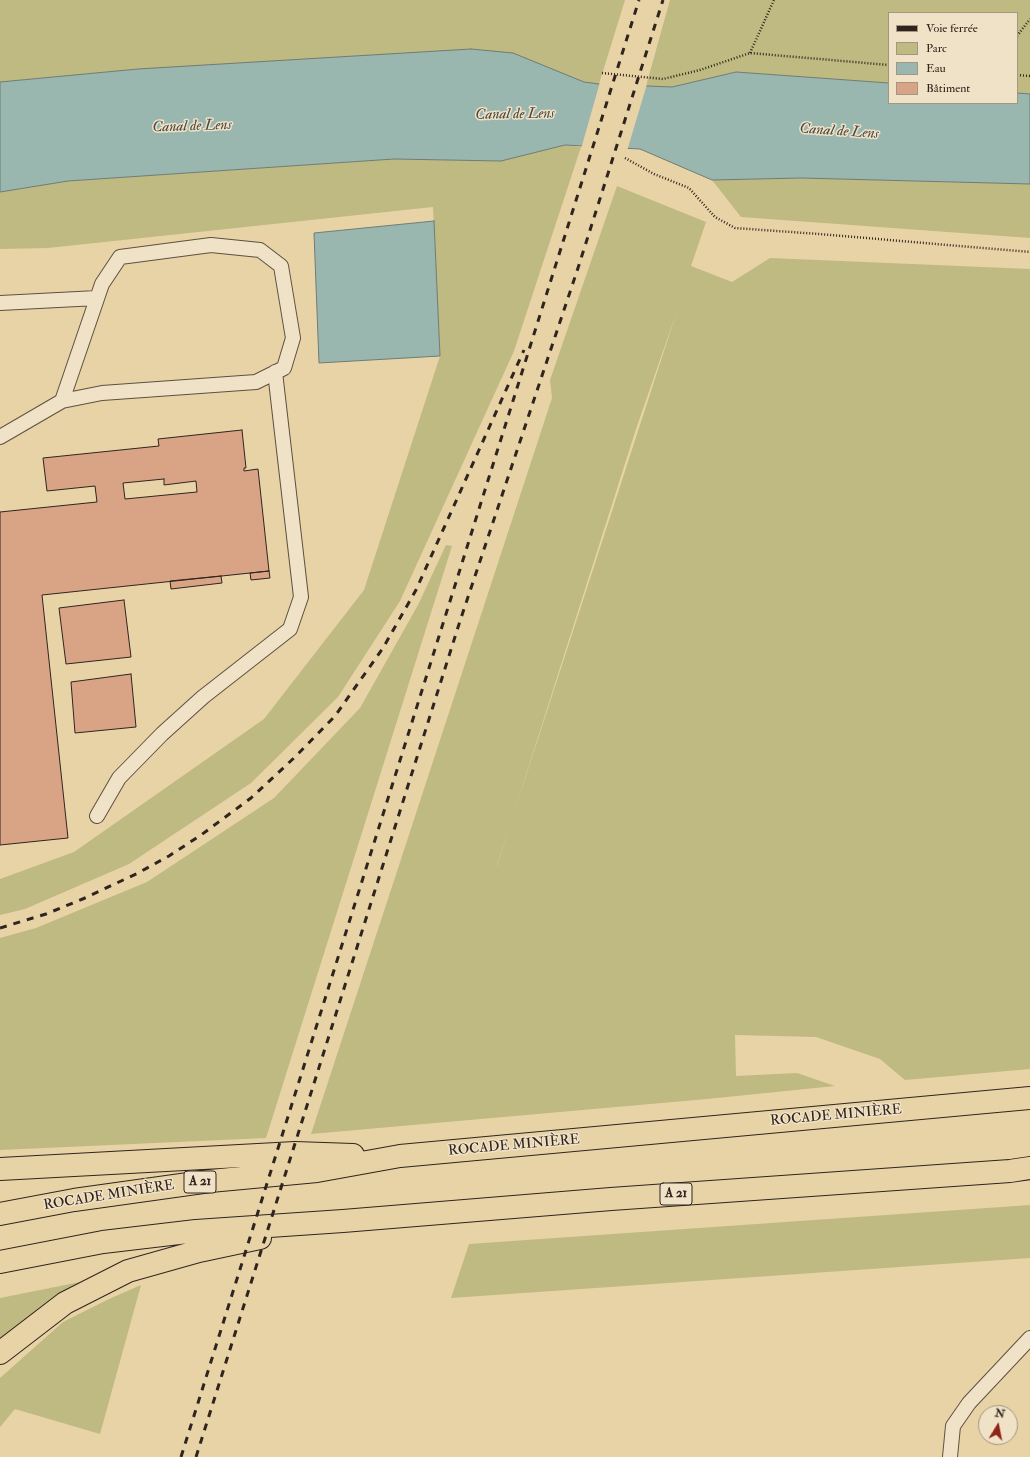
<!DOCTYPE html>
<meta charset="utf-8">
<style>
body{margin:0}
#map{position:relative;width:1030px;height:1457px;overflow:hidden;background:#e8d3a7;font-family:"IM FELL Double Pica",serif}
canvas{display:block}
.legend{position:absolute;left:888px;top:12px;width:130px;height:92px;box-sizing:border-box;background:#f0e2c6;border:1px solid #a39683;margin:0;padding:5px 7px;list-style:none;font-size:12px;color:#30241f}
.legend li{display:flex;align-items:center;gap:8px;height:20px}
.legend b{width:20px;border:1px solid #a39683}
.north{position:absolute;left:978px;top:1405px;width:40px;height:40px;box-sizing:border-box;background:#f0e2c6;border:1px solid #a39683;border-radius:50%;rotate:10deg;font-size:11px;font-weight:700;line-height:16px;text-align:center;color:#30241f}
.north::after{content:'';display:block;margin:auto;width:14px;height:18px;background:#8f2418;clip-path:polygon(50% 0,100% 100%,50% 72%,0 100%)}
</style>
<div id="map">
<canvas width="1030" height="1457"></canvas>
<ul class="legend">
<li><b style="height:5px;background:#30241f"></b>Voie ferrée</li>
<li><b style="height:11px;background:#beba82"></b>Parc</li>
<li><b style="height:11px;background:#99b6af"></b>Eau</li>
<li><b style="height:11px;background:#d9a386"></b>Bâtiment</li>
</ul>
<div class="north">N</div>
</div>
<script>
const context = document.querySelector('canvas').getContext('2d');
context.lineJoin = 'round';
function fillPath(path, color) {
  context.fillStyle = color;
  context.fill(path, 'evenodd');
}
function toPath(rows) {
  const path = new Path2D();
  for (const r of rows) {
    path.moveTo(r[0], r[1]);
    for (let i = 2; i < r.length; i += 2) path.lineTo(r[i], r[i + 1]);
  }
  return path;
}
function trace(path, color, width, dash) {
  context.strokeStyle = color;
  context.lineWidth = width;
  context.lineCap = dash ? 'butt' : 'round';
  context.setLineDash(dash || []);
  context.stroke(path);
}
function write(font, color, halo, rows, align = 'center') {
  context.font = font + ' "IM FELL Double Pica",serif';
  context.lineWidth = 3;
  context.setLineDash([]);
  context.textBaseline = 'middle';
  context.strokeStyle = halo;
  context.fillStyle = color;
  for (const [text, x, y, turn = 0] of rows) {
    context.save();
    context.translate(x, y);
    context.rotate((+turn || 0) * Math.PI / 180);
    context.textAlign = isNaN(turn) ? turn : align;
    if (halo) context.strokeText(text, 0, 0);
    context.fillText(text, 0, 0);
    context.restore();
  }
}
fillPath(toPath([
 [0,0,625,0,599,84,138,69,0,82],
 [670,0,1030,0,1030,94,1017,93,1017,13,889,13,889,83,736,72,672,87,646,86],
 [565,145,581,147,514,351,400,601,338,697,251,783,129,864,25,909,0,915,0,879,74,852,264,719,364,590,440,356,433,207,48,248,0,249,0,192,68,181,394,159,501,161],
 [801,178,1030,184,1030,238,741,217,712,180],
 [617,186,706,222,691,266,732,282,770,258,1030,269,1030,1069,905,1080,880,1059,816,1037,735,1035,736,1076,797,1073,835,1086,707,1099,311,1134,552,398,550,380],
 [677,311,497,865,497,866,636,429],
 [446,545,452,546,266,1138,0,1150,0,938,36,928,147,882,274,798,360,708,418,605],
 [1030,1205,1030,1258,451,1298,469,1244],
 [85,1281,0,1344,0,1298],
 [141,1285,100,1434,15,1409,0,1427,0,1378,63,1322,109,1299]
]), '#beba82');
const water = toPath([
 [471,49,513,53,584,82,599,84,672,87,736,72,889,83,889,103,1017,103,1017,93,1030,94,1030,184,801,178,712,180,640,149,565,145,501,161,394,159,68,181,0,192,0,82,138,69,471,49],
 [434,221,440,356,319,363,314,233,434,221]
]);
fillPath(water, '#99b6af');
trace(water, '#6f7c75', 1);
fillPath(toPath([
 [600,82,647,84,627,151,581,149]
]), '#e8d3a7');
const building = toPath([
 [242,430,246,468,244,468,244,471,258,469,269,571,42,595,68,838,0,845,0,512,97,502,95,486,47,491,43,458,159,446,158,439,242,430],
 [164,479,164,485,196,481,197,492,125,499,123,483,164,479],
 [269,571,270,578,251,580,250,573,269,571],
 [221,576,222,583,171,589,170,581,221,576],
 [124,600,131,657,66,664,59,608,124,600],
 [131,674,136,727,75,733,71,682,131,674]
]);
fillPath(building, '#d9a386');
trace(building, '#30241f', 1);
const lane = toPath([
 [0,303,97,298],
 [0,437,62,401,102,393,256,382,284,368,293,338,281,266,260,250,211,245,120,257,102,284,62,401],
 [97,816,119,778,162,734,203,697,290,629,301,597,275,372],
 [950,1457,953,1426,969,1403,1030,1338]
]);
const highway = toPath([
 [0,1169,295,1153,353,1155],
 [0,1214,74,1200,210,1181,317,1171,400,1156,1030,1098],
 [0,1262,103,1242,196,1231,343,1221,611,1199,1010,1171,1030,1168],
 [0,1353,65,1303,128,1271,199,1251,260,1238]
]);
trace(lane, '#5e5041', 16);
trace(highway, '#30241f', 24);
trace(toPath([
 [1017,36,1030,19],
 [750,53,774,0],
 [602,73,663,79,700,70,750,53,889,65],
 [1017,75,1030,76],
 [625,158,654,174,689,188,715,217,735,228,819,234,1030,252]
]), '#30241f', 2.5, [1, 2]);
trace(lane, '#f0e2c6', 14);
trace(highway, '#e8d3a7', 22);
trace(toPath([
 [0,928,46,914,85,898,138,873,169,856,201,835,251,798,295,757,335,716,383,648,416,590,524,350],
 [181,1457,639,0],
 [196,1457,460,621,578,268,663,0]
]), '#30241f', 3, [7, 7]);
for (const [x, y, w] of [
 [200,1182,32],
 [676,1194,32]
]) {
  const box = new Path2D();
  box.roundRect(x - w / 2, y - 11, w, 22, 3);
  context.fillStyle = '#f0e2c6';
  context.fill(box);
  trace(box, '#30241f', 1);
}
write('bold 13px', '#30241f', null, [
 ["A 21",200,1182],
 ["A 21",676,1194]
]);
write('14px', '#30241f', '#f0e2c6', [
 ["ROCADE MINIÈRE",836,1116,-5],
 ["ROCADE MINIÈRE",514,1146,-5],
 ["ROCADE MINIÈRE",109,1196,-9]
]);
write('italic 15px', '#4a4843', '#f0e2c6', [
 ["Canal de Lens",515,115,-1],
 ["Canal de Lens",192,127,-2],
 ["Canal de Lens",839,132,4]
]);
</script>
